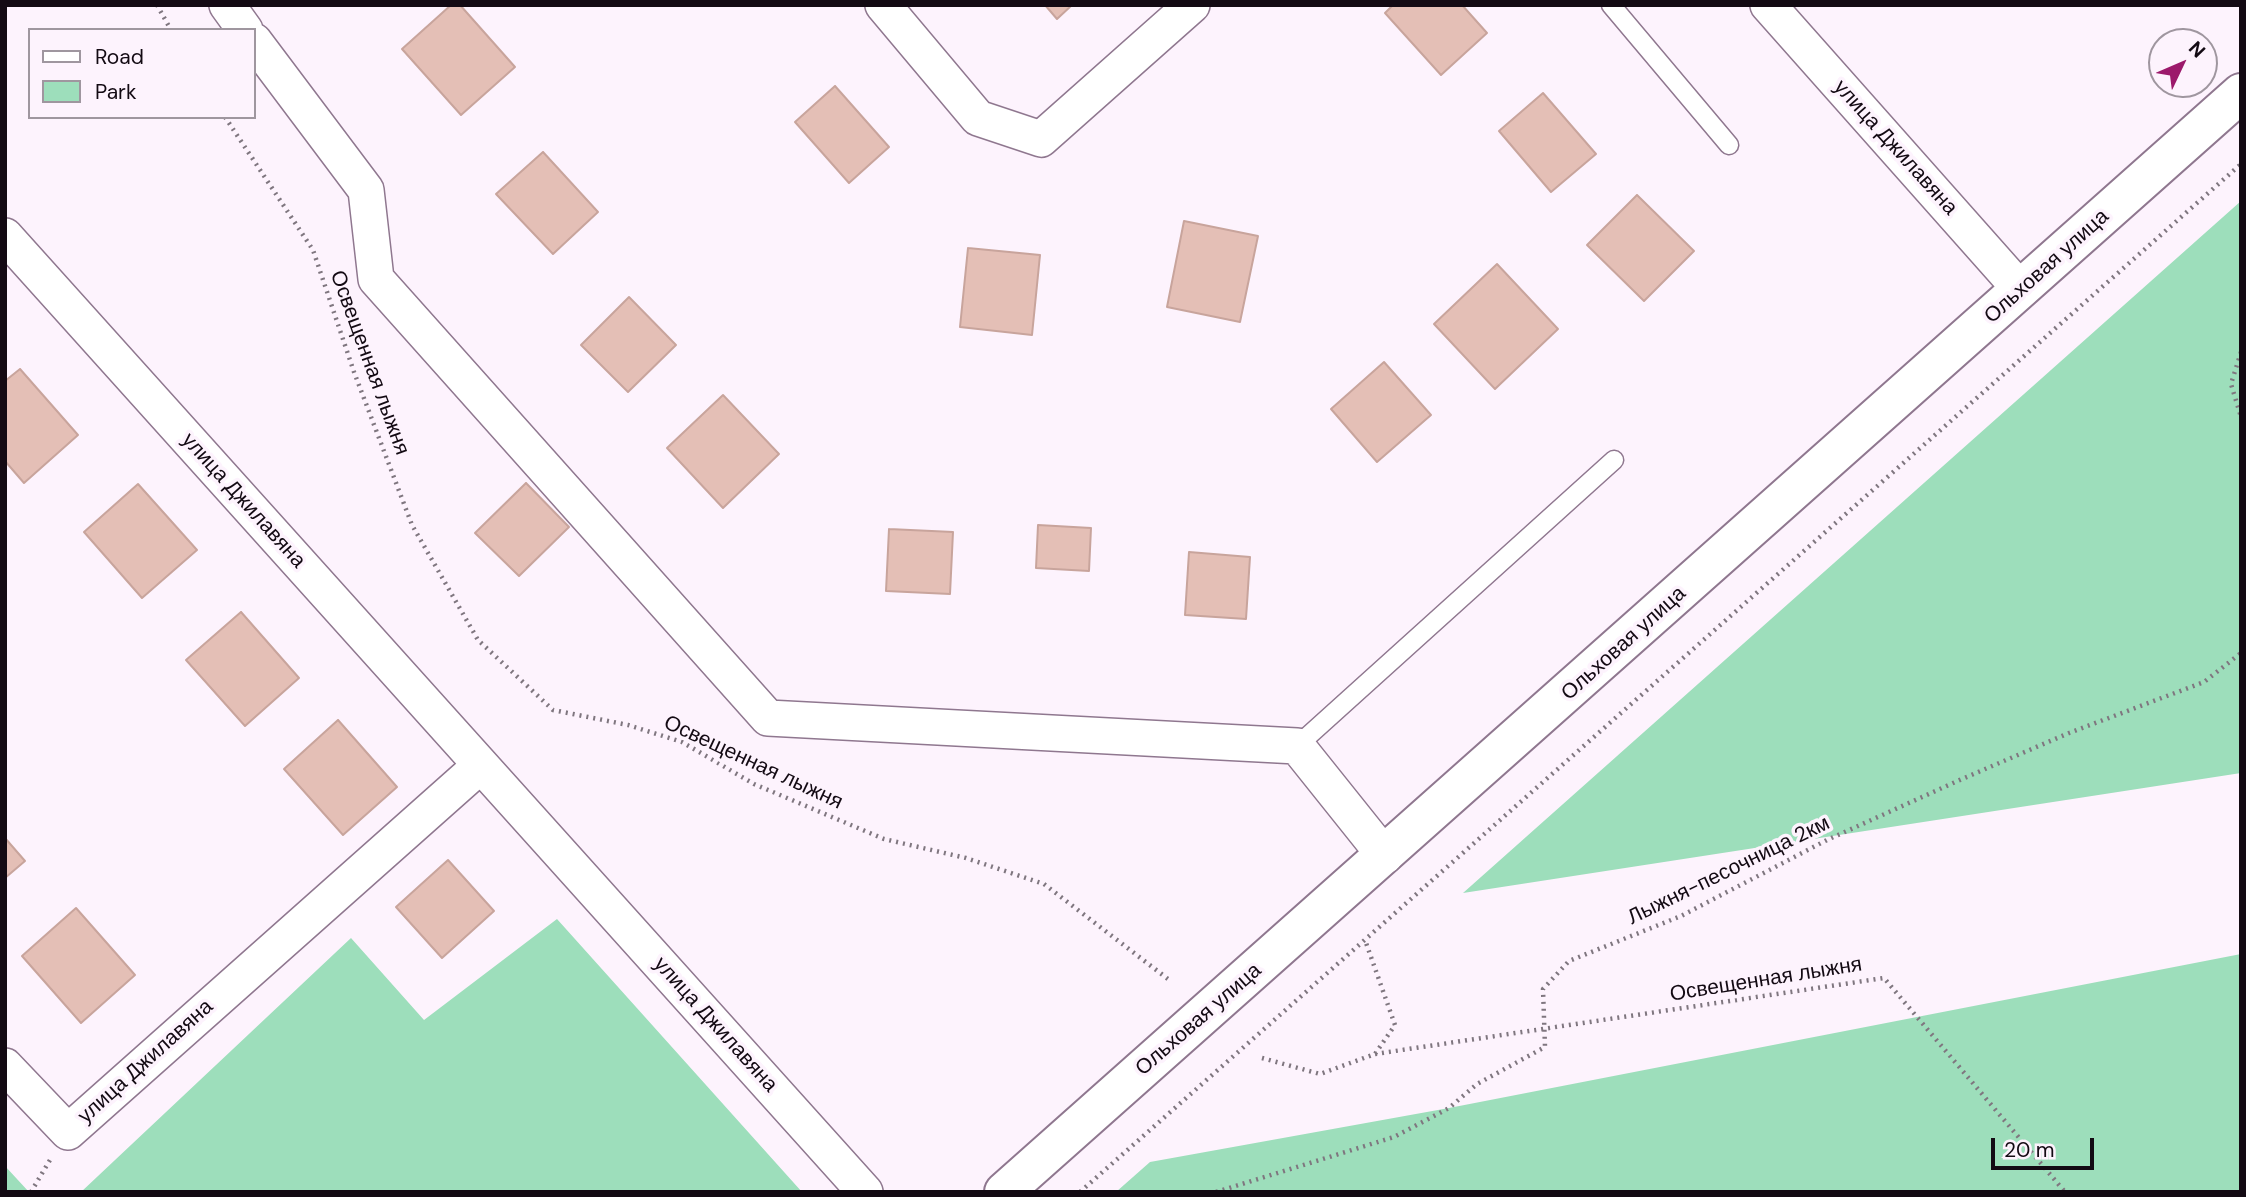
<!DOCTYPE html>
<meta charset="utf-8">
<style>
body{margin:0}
#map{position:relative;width:2246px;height:1197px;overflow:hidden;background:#fdf3fd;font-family:"DM Sans",sans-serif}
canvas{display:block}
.frame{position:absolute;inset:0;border:7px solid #130a13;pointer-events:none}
.legend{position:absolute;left:28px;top:28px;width:228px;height:91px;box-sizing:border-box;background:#fdf3fd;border:2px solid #9f969f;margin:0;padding:9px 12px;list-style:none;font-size:21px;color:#130a13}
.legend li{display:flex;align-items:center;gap:14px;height:35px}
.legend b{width:35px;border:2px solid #9f969f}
.north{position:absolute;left:2148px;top:28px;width:70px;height:70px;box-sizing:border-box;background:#fdf3fd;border:2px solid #9f969f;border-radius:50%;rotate:46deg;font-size:19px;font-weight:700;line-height:28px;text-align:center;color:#130a13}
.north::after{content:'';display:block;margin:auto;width:24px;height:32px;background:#9c196b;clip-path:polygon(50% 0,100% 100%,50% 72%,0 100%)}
.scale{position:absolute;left:1991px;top:1138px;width:103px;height:32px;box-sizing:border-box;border:4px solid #130a13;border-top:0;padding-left:9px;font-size:21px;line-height:24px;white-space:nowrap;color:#130a13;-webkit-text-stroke:5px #fdf3fd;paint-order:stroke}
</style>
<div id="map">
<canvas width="2246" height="1197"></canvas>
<div class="frame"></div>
<ul class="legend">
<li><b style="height:9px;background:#fff"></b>Road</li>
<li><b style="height:19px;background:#9ddebb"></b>Park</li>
</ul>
<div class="north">N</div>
<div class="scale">20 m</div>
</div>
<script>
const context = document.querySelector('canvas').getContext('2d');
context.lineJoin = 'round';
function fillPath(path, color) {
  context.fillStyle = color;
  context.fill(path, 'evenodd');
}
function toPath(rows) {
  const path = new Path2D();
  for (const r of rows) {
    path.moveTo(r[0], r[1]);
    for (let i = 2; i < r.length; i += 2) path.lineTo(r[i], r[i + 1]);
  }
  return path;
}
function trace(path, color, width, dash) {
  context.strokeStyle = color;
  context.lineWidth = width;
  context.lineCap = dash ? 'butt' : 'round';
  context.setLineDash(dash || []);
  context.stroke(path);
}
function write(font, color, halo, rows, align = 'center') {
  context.font = font + ' "DM Sans",sans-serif';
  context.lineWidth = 7;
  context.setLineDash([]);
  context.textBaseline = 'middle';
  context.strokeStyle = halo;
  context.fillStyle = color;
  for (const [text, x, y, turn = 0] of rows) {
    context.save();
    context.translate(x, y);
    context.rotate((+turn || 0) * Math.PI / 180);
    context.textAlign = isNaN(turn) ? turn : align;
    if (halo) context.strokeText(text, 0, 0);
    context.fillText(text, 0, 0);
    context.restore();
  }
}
fillPath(toPath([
 [2241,201,2241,773,1463,893],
 [557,919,802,1192,81,1192,351,938,424,1020],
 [2241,954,2241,1192,1116,1192,1150,1162,1449,1108],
 [5,1166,29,1192,5,1192]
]), '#9ddebb');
const building = toPath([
 [451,5,460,5,515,67,461,115,402,49,451,5],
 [1045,5,1072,5,1057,19,1045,5],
 [1393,5,1462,5,1487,33,1441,75,1385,13,1393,5],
 [835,86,889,147,849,183,795,122,835,86],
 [1543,93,1596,154,1551,192,1499,131,1543,93],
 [543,152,598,212,553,254,496,194,543,152],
 [1637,195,1694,251,1644,301,1587,245,1637,195],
 [1184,221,1258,236,1240,322,1167,307,1184,221],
 [968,248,1040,255,1032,335,960,327,968,248],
 [1497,264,1558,329,1495,389,1434,324,1497,264],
 [629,297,676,345,628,392,581,345,629,297],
 [1384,362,1431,415,1377,462,1331,409,1384,362],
 [20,369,78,435,24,483,5,461,5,381,20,369],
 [723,395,779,454,723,508,667,448,723,395],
 [526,483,569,527,519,576,475,533,526,483],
 [138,484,197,550,142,598,84,532,138,484],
 [1038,525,1091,528,1089,571,1036,568,1038,525],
 [889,529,953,532,950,594,886,591,889,529],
 [1189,552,1250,557,1246,619,1185,615,1189,552],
 [241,612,299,678,245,726,186,660,241,612],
 [338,720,397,787,343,835,284,769,338,720],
 [5,838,25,861,5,878,5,838],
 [448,860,494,911,442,958,396,907,448,860],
 [76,908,135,975,81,1023,22,956,76,908]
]);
fillPath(building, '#e4bfb6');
trace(building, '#c8a49c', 2);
const service = toPath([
 [1611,5,1729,145],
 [1297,746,1614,460]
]);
const minor = toPath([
 [227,5,245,30],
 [883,5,978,118,1041,139,1192,5],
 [1768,5,2021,290],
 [254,41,366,190,376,279,768,718,1297,746,1385,856],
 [5,236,865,1192],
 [5,1066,68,1132,481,765]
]);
const secondary = toPath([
 [1004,1192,2241,93]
]);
trace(service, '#8f778f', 21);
trace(minor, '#8f778f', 38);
trace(secondary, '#8f778f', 42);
trace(toPath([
 [157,5,171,30],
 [225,117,313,250,354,372,412,525,478,640,553,710,628,725,682,742,754,784,884,839,966,858,1044,884,1168,979],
 [2241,352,2231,384,2241,417],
 [1375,1054,1884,978,2065,1192],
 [1262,1058,1320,1074,1375,1054,1395,1025,1365,940],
 [31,1192,50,1160],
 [1080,1192,2241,164],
 [1216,1192,1394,1137,1449,1108,1477,1084,1545,1047,1543,989,1569,961,1681,916,1827,840,1962,779,2069,733,2204,682,2241,653]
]), '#7f767f', 4.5, [2, 5]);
trace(service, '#fff', 18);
trace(minor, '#fff', 35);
trace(secondary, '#fff', 38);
write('21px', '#130a13', '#fdf3fd', [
 ["улица Джилавяна",1895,148,48],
 ["Ольховая улица",2047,267,-42],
 ["Освещенная лыжня",369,363,70],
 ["улица Джилавяна",243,501,48],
 ["Ольховая улица",1624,644,-42],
 ["Освещенная лыжня",753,763,25],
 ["Лыжня-песочница 2км",1729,871,-26],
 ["Освещенная лыжня",1766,980,-9],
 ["Ольховая улица",1199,1020,-41],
 ["улица Джилавяна",715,1025,48],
 ["улица Джилавяна",146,1062,-42]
]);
</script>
